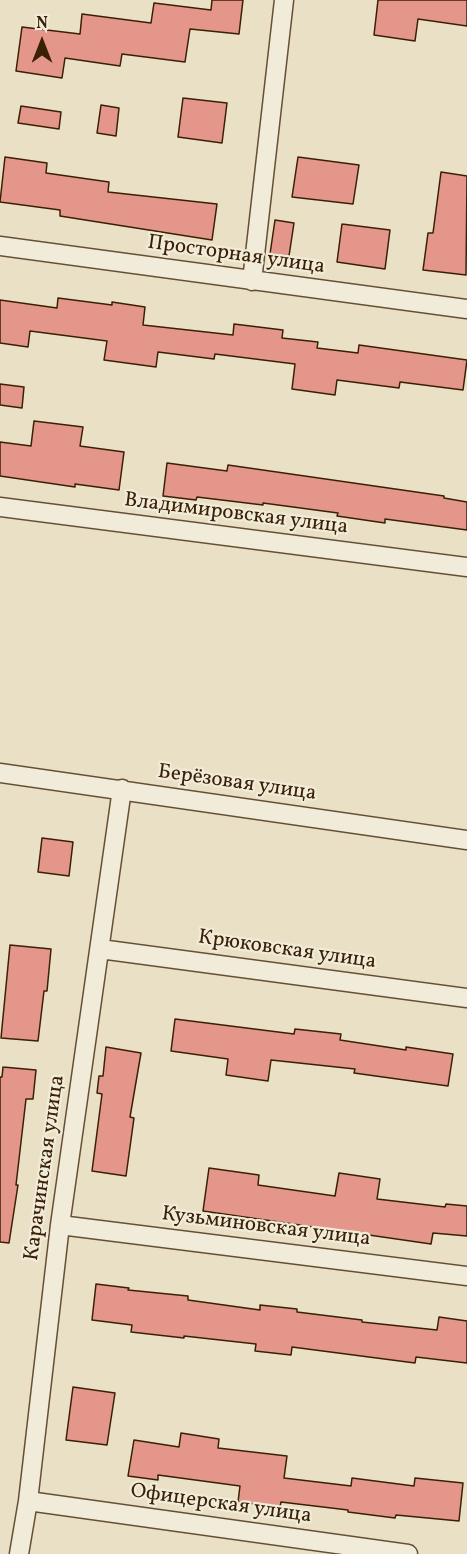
<!DOCTYPE html>
<meta charset="utf-8">
<style>
body{margin:0}
#map{position:relative;width:467px;height:1554px;overflow:hidden;background:#eae0c5;font-family:Vollkorn,serif}
canvas{display:block}
.north{position:absolute;left:12px;top:12px;width:60px;height:60px;-webkit-text-stroke:4px #f1ebd9;paint-order:stroke;rotate:0deg;font-size:16px;font-weight:700;line-height:24px;text-align:center;color:#3a2005}
.north::after{content:'';display:block;margin:auto;width:21px;height:27px;background:#3a2005;clip-path:polygon(50% 0,100% 100%,50% 72%,0 100%)}
</style>
<div id="map">
<canvas width="467" height="1554"></canvas>
<div class="north">N</div>
</div>
<script>
const context = document.querySelector('canvas').getContext('2d');
context.lineJoin = 'round';
function fillPath(path, color) {
  context.fillStyle = color;
  context.fill(path, 'evenodd');
}
function toPath(rows) {
  const path = new Path2D();
  for (const r of rows) {
    path.moveTo(r[0], r[1]);
    for (let i = 2; i < r.length; i += 2) path.lineTo(r[i], r[i + 1]);
  }
  return path;
}
function trace(path, color, width, dash) {
  context.strokeStyle = color;
  context.lineWidth = width;
  context.lineCap = dash ? 'butt' : 'round';
  context.setLineDash(dash || []);
  context.stroke(path);
}
function write(font, color, halo, rows, align = 'center') {
  context.font = font + ' Vollkorn,serif';
  context.lineWidth = 4.5;
  context.setLineDash([]);
  context.textBaseline = 'middle';
  context.strokeStyle = halo;
  context.fillStyle = color;
  for (const [text, x, y, turn = 0] of rows) {
    context.save();
    context.translate(x, y);
    context.rotate((+turn || 0) * Math.PI / 180);
    context.textAlign = isNaN(turn) ? turn : align;
    if (halo) context.strokeText(text, 0, 0);
    context.fillText(text, 0, 0);
    context.restore();
  }
}
const building = toPath([
 [212,0,243,0,239,34,190,29,185,62,122,54,120,66,65,58,62,78,16,71,22,27,80,34,82,14,151,23,154,3,211,10,212,0],
 [378,0,467,0,467,26,418,19,415,41,374,35,378,0],
 [183,98,227,103,222,143,178,137,183,98],
 [101,105,119,108,116,136,97,133,101,105],
 [21,106,61,112,59,129,18,123,21,106],
 [5,157,47,163,46,173,109,182,108,192,217,204,212,240,60,216,60,210,0,202,5,157],
 [298,157,359,165,353,204,292,197,298,157],
 [441,172,467,176,466,275,423,270,428,233,433,233,441,172],
 [275,220,294,223,289,256,270,254,275,220],
 [342,224,390,230,385,269,337,262,342,224],
 [58,298,112,305,112,302,145,307,143,325,233,335,234,324,283,330,282,338,318,342,317,348,358,353,359,345,467,360,463,390,400,382,399,388,337,380,335,395,292,389,295,364,215,354,214,359,158,352,156,367,104,360,107,341,30,331,28,347,0,343,0,300,57,308,58,298],
 [0,384,24,387,22,408,0,405,0,384],
 [34,421,83,427,80,446,124,452,119,490,75,484,75,487,0,476,0,442,31,446,34,421],
 [167,463,227,471,228,465,444,496,444,498,467,502,467,530,385,519,385,523,337,516,338,513,263,503,263,505,197,497,196,500,163,496,167,463],
 [42,838,73,842,69,876,38,872,42,838],
 [10,945,51,949,47,991,44,991,38,1041,1,1038,10,945],
 [175,1019,294,1034,295,1029,341,1034,340,1040,406,1050,406,1047,453,1054,448,1086,354,1073,355,1069,271,1060,268,1081,226,1075,228,1059,171,1051,175,1019],
 [106,1047,141,1053,130,1117,134,1118,126,1176,92,1171,102,1094,97,1093,99,1076,103,1076,106,1047],
 [3,1067,36,1070,33,1099,26,1099,16,1185,18,1185,9,1243,0,1242,0,1077,2,1077,3,1067],
 [209,1168,259,1175,258,1185,335,1196,339,1173,380,1179,377,1199,445,1207,446,1204,467,1206,467,1236,433,1233,431,1244,203,1211,209,1168],
 [96,1284,129,1288,128,1290,188,1296,188,1300,260,1310,260,1305,297,1309,297,1312,362,1320,362,1322,437,1330,439,1317,467,1321,467,1363,416,1357,415,1363,292,1347,291,1355,255,1351,256,1344,184,1336,184,1338,131,1332,132,1325,92,1320,96,1284],
 [73,1387,115,1393,107,1445,66,1440,73,1387],
 [181,1433,219,1439,218,1448,287,1456,284,1478,351,1486,352,1478,414,1486,415,1478,463,1483,459,1521,396,1515,395,1518,348,1512,348,1510,281,1502,280,1507,238,1502,240,1486,158,1475,158,1480,128,1476,134,1440,179,1447,181,1433]
]);
fillPath(building, '#e4968a');
trace(building, '#3a2005', 1.5);
const street = toPath([
 [0,246,467,309],
 [252,281,284,0],
 [0,507,467,567],
 [0,773,467,840],
 [100,949,467,998],
 [60,1225,467,1276],
 [28,1501,408,1554],
 [19,1554,28,1501,60,1225,122,789]
]);
trace(street, '#665035', 21);
trace(street, '#f1ebd9', 18);
write('21px', '#3a2005', '#f1ebd9', [
 ["Просторная улица",236,256,8],
 ["Владимировская улица",236,515,7],
 ["Берёзовая улица",237,784,8],
 ["Крюковская улица",287,951,8],
 ["Карачинская улица",46,1168,-82],
 ["Кузьминовская улица",266,1228,7],
 ["Офицерская улица",221,1505,8]
]);
</script>
